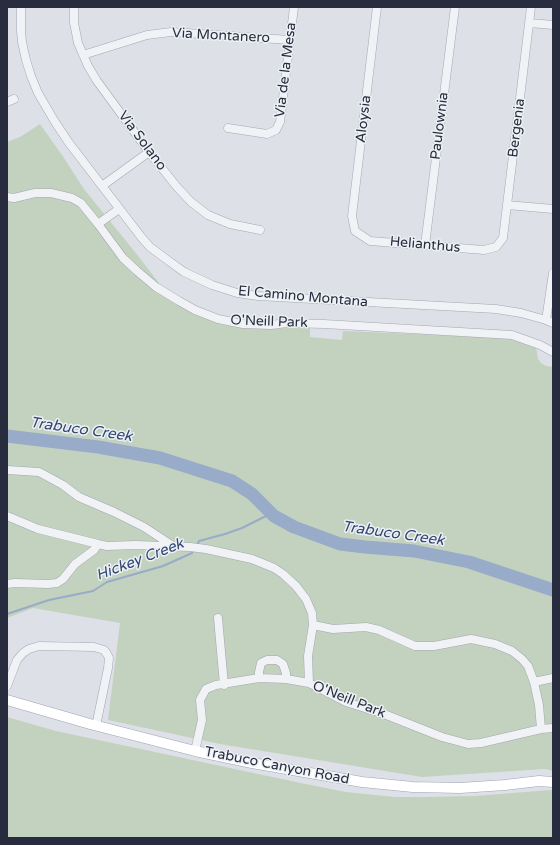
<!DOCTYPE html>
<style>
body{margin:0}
#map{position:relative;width:560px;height:845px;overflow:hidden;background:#dde0e7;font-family:"Varela Round",sans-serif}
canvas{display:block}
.frame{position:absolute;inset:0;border:8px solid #272d3e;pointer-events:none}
</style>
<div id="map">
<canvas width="560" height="845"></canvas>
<div class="frame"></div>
</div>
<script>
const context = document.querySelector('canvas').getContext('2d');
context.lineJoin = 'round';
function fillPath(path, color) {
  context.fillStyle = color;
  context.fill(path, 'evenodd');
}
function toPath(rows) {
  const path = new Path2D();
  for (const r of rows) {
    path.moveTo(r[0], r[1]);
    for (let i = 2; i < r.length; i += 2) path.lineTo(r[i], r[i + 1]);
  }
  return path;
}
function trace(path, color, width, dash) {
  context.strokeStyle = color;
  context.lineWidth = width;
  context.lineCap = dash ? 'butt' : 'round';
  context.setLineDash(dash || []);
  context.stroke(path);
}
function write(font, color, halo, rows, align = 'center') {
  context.font = font + ' "Varela Round",sans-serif';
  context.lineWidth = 3;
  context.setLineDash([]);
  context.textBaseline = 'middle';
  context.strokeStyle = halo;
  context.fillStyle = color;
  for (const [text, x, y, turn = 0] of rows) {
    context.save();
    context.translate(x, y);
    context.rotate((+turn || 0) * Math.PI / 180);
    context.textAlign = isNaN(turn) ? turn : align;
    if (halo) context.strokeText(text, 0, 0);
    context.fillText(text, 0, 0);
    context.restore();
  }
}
fillPath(toPath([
 [40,124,62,155,84,189,139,257,168,295,172,302,223,325,262,329,310,327,310,337,342,340,343,331,512,338,536,347,538,359,541,363,546,366,553,367,553,771,545,769,422,777,220,744,108,720,120,623,33,608,7,618,7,142,20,137],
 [7,717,56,731,296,782,346,792,395,797,427,797,474,796,551,790,553,791,553,838,7,838]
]), '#c2d2be');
trace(toPath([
 [197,545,199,541,225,534,242,528,266,516,274,516],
 [7,614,49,600,93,591,107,582,163,566,192,553,195,549]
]), '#98abc8', 2);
trace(toPath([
 [7,436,98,447,160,458,232,481,252,494,274,516,294,527,340,544,365,547,414,551,469,562,553,590]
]), '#98abc8', 13);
const minor = toPath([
 [21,7,21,31,22,42,26,60,31,76,38,93,55,122,69,143,142,238,150,247,162,256,184,272,212,285,237,293,258,296,496,309,521,313,546,320,553,323],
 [74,7,74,23,78,43,88,66,97,81,149,152,177,187,191,202,208,215,230,224,260,230],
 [377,7,352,216,355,231,370,241,484,250,496,247,503,238,531,7],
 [530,23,553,25],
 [83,55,147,35,171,32,290,40],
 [7,102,14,99],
 [228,128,267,134,276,130,280,122,294,7],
 [102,186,149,152],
 [7,197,14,198,35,193,51,193,72,198,81,203,98,224,123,258,137,271,156,287,179,301,195,310,218,319,243,324,271,325,287,323,324,324,512,335,540,345,553,352],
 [507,205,553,209],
 [98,224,119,209],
 [425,245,455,7],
 [546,320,553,273],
 [7,470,39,472,63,485,79,497,114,512,144,527,173,546],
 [7,516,38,529,98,544,107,546,135,545,190,547,206,549,252,559,274,568,283,574,296,586,306,599,312,613,313,625,333,629,366,627,379,630,415,646,434,646,471,639,495,644,512,651,522,659,528,666,534,682,539,705,541,729],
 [7,584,15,583,48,584,57,583,63,579,75,564,94,550,98,544],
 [218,618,224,685],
 [259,678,259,672,261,663,267,660,277,660,283,664,286,673,286,679],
 [534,682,553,678],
 [309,683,308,656,313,625],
 [7,686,17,660,23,653,29,649,39,646,94,647,104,650,107,654,109,658,108,668,96,726],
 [195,751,202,720,200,700,206,689,216,685,259,678,286,679,309,683,346,702,384,714,442,737,468,744,481,743,541,729,553,728]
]);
const major = toPath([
 [7,700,90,724,195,751,252,763,362,782,413,787,460,788,505,785,539,781,553,782]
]);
trace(minor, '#a3a7b1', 9);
trace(major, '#9da4b3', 11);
trace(minor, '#f0f2f6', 8);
trace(major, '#fff', 10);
write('14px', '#272d3e', '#edf0f5', [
 ["Via Montanero",221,36,3],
 ["Via de la Mesa",286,70,-83],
 ["Aloysia",364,119,-83],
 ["Paulownia",440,126,-83],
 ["Bergenia",517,128,-83],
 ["Via Solano",142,141,53],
 ["Helianthus",425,245,5],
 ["El Camino Montana",303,297,5],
 ["O'Neill Park",269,322,2],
 ["O'Neill Park",349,700,22],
 ["Trabuco Canyon Road",277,766,11]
]);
write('italic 15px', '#304873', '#edf0f5', [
 ["Trabuco Creek",81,430,8],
 ["Trabuco Creek",393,534,8],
 ["Hickey Creek",140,560,-21]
]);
</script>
